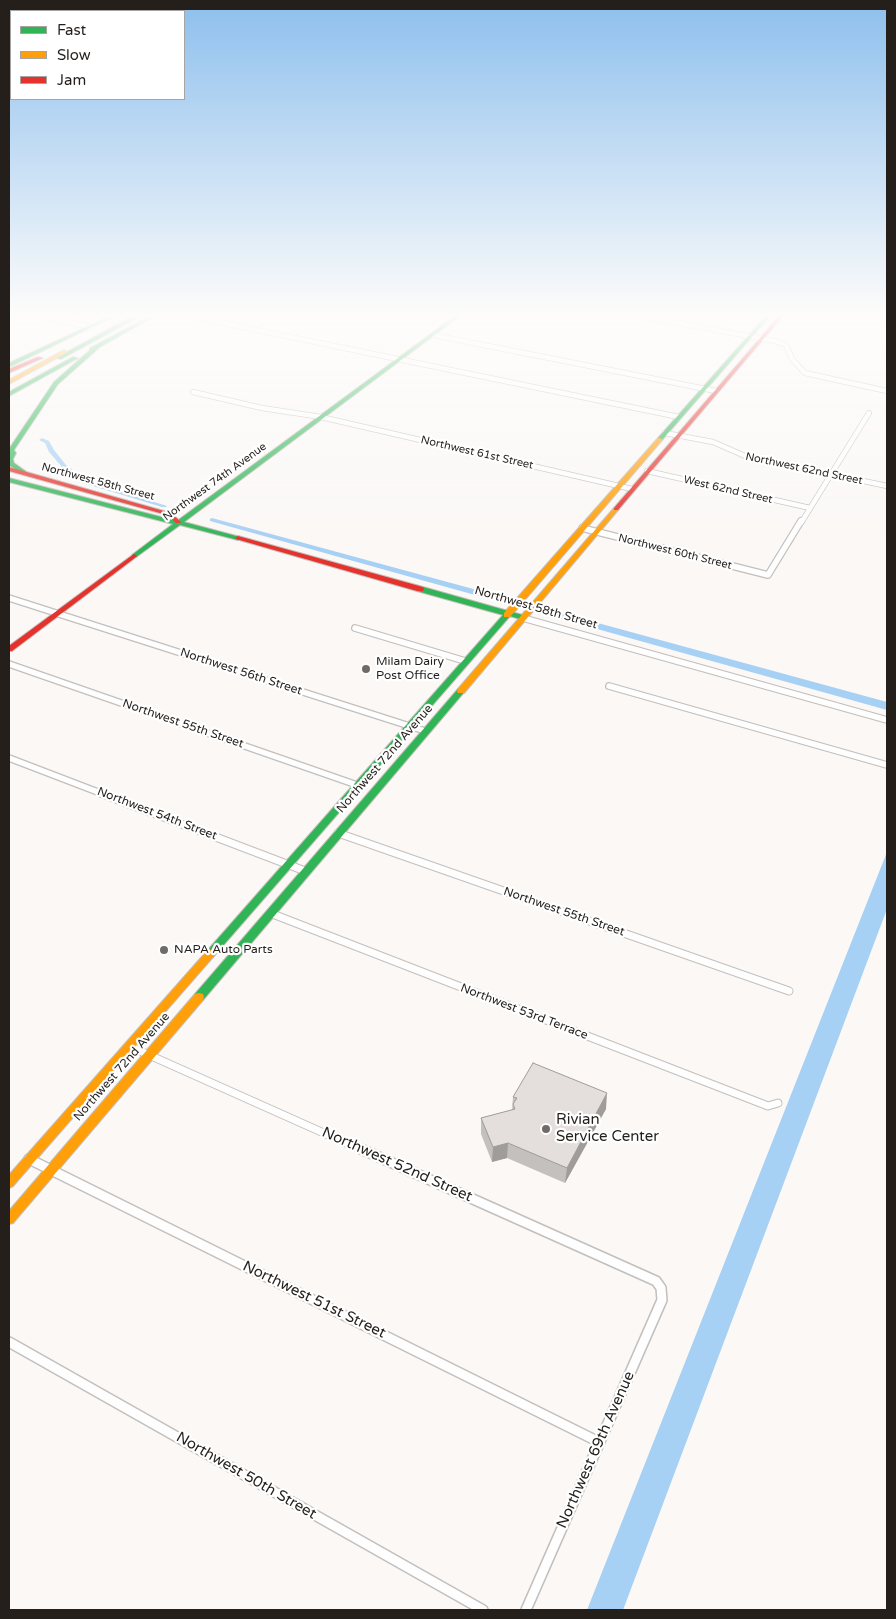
<!DOCTYPE html>
<style>
body{margin:0}
#map{position:relative;width:896px;height:1619px;overflow:hidden;background:#fbf8f6;font-family:"Varela Round",sans-serif}
canvas{display:block}
.frame{position:absolute;inset:0;border:10px solid #241f1b;pointer-events:none}
.legend{position:absolute;left:10px;top:10px;width:175px;height:90px;box-sizing:border-box;background:#fff;border:1px solid #a7a5a4;margin:0;padding:6px 9px;list-style:none;font-size:15px;color:#241f1b}
.legend li{display:flex;align-items:center;gap:10px;height:25px}
.legend b{width:25px;border:1px solid #a7a5a4}
</style>
<div id="map">
<canvas width="896" height="1619"></canvas>
<div class="frame"></div>
<ul class="legend">
<li><b style="height:6px;background:#30b455"></b>Fast</li>
<li><b style="height:6px;background:#ff9f0a"></b>Slow</li>
<li><b style="height:6px;background:#e5322d"></b>Jam</li>
</ul>
</div>
<script>
const context = document.querySelector('canvas').getContext('2d');
context.lineJoin = 'round';
function fillPath(path, color) {
  context.fillStyle = color;
  context.fill(path, 'evenodd');
}
function toPath(rows) {
  const path = new Path2D();
  for (const r of rows) {
    path.moveTo(r[0], r[1]);
    for (let i = 2; i < r.length; i += 2) path.lineTo(r[i], r[i + 1]);
  }
  return path;
}
function trace(path, color, width, dash) {
  context.strokeStyle = color;
  context.lineWidth = width;
  context.lineCap = dash ? 'butt' : 'round';
  context.setLineDash(dash || []);
  context.stroke(path);
}
function write(font, color, halo, rows, align = 'center') {
  context.font = font + ' "Varela Round",sans-serif';
  context.lineWidth = 4.5;
  context.setLineDash([]);
  context.textBaseline = 'middle';
  context.strokeStyle = halo;
  context.fillStyle = color;
  for (const [text, x, y, turn = 0] of rows) {
    context.save();
    context.translate(x, y);
    context.rotate((+turn || 0) * Math.PI / 180);
    context.textAlign = isNaN(turn) ? turn : align;
    if (halo) context.strokeText(text, 0, 0);
    context.fillText(text, 0, 0);
    context.restore();
  }
}
fillPath(toPath([
 [543,608,887,702,887,710,540,613],
 [887,852,887,909,623,1610,587,1610]
]), '#a6d0f4');
fillPath(toPath([
 [42,438,49,441,54,450,66,465,87,481,167,506,166,507,162,507,83,483,62,467,49,452,45,443,39,440,42,438],
 [212,518,499,596,500,598,499,600,493,600,210,521,210,519,212,518]
]), '#a6d0f4');
const streetFar3 = toPath([
 [39,316,91,327],
 [189,316,679,417],
 [641,316,775,341,786,345,792,359,805,373,887,391],
 [433,335,716,391],
 [193,392,262,408,321,417,632,489],
 [665,433,713,442,745,456,887,486],
 [647,471,810,508],
 [801,523,869,413]
]);
const streetFar2 = toPath([
 [582,528,768,575,801,521],
 [9,598,425,731],
 [523,618,887,720],
 [355,628,465,661],
 [9,664,357,785],
 [609,686,887,765],
 [9,758,103,794]
]);
const streetFar1 = toPath([
 [100,793,305,871],
 [338,833,789,991],
 [270,913,768,1106,778,1103],
 [129,1046,364,1151]
]);
const street = toPath([
 [361,1149,656,1281,661,1288,662,1300,526,1610],
 [29,1159,599,1442],
 [9,1342,483,1610]
]);
const fast = toPath([
 [110,316,115,316,9,367,9,363,110,316],
 [133,316,135,317,135,319,61,359,56,358,133,316],
 [150,316,155,316,100,347,58,384,14,450,16,453,13,459,14,463,28,473,28,475,24,475,9,465,10,453,9,449,54,382,90,350,90,348,150,316],
 [455,316,460,316,184,522,240,537,240,539,238,540,180,525,136,557,132,557,132,555,173,524,9,482,9,478,177,521,455,316],
 [766,316,770,316,662,440,658,440,658,438,766,316],
 [73,357,78,358,9,396,9,392,73,357],
 [417,587,423,587,526,616,527,618,523,620,510,616,213,957,207,957,205,954,207,951,503,615,417,591,417,587],
 [458,689,461,689,465,691,203,1000,199,1001,195,1000,194,997,195,994,458,689]
]);
const slow = toPath([
 [64,350,67,352,66,353,9,384,9,380,64,350],
 [658,438,663,439,510,617,504,617,504,613,658,438],
 [616,507,619,509,618,510,464,693,458,693,457,691,458,689,614,508,616,507],
 [210,950,213,951,215,954,213,957,13,1186,9,1188,9,1175,207,951,210,950],
 [199,993,203,994,204,997,203,1000,13,1223,9,1224,9,1211,195,994,199,993]
]);
const jam = toPath([
 [779,316,783,316,618,510,614,510,614,508,779,316],
 [38,357,43,358,9,373,9,369,38,357],
 [9,467,171,513,181,522,180,523,176,523,167,515,9,471,9,467],
 [238,536,423,587,424,589,423,591,417,591,236,539,235,538,238,536],
 [134,554,137,556,136,557,12,651,9,651,9,646,134,554]
]);
trace(streetFar3, '#c3bfbc', 6);
trace(streetFar2, '#c3bfbc', 8);
trace(streetFar1, '#c3bfbc', 9);
trace(street, '#c3bfbc', 12);
trace(fast, '#c3bfbc', 2);
trace(slow, '#c3bfbc', 2);
trace(jam, '#c3bfbc', 2);
trace(streetFar3, '#fefefe', 4.5);
trace(streetFar2, '#fefefe', 5.5);
trace(streetFar1, '#fefefe', 7);
trace(street, '#fefefe', 9);
fillPath(fast, '#30b455');
fillPath(slow, '#ff9f0a');
fillPath(jam, '#e5322d');
fillPath(toPath([
 [513,1097,606,1109,565,1183,507,1158,492,1162,481,1134,481,1118,512,1110]
]), '#c4c0bd');
fillPath(toPath([
 [607,1093,606,1109,565,1183,567,1168],
 [508,1143,507,1158,492,1162,493,1147]
]), '#a09c9a');
const building = toPath([
 [533,1063,607,1093,567,1168,508,1143,493,1147,481,1118,515,1109,513,1104,517,1098,513,1097,533,1063]
]);
fillPath(building, '#e4dfdc');
trace(building, '#a09c9a', 1);
const sky = context.createLinearGradient(0, 0, 0, 542);
sky.addColorStop(0, '#8dbfed');
sky.addColorStop(0.58, '#fdfcfb');
sky.addColorStop(1, '#fdfcfb00');
context.fillStyle = sky;
context.fillRect(0, 0, 896, 542);
for (const [x, y, r, color] of [
 [366,669,5,"#6f6b68"],
 [164,950,5,"#6f6b68"],
 [546,1129,5,"#6f6b68"]
]) {
  const dot = new Path2D();
  dot.arc(x, y, r, 0, 2 * Math.PI);
  context.fillStyle = color;
  context.fill(dot);
  trace(dot, '#fff', 2);
}
write('11px', '#241f1b', '#fff', [
 ["Northwest 61st Street",477,453,13],
 ["Northwest 62nd Street",804,469,12],
 ["Northwest 58th Street",98,482,15],
 ["Northwest 74th Avenue",215,482,-36],
 ["West 62nd Street",728,490,13],
 ["Northwest 60th Street",675,552,14]
]);
write('12px', '#241f1b', '#fff', [
 ["Northwest 58th Street",536,608,16],
 ["Northwest 56th Street",241,672,18],
 ["Northwest 55th Street",183,724,19],
 ["Northwest 72nd Avenue",385,759,-49],
 ["Northwest 54th Street",157,814,21],
 ["Northwest 55th Street",564,912,19],
 ["Northwest 53rd Terrace",524,1012,21],
 ["Northwest 72nd Avenue",122,1067,-49]
]);
write('12px', '#241f1b', '#fff', [
 ["Milam Dairy",376,662],
 ["Post Office",376,676],
 ["NAPA Auto Parts",174,950]
], 'left');
write('15px', '#241f1b', '#fff', [
 ["Rivian",556,1120],
 ["Service Center",556,1137]
], 'left');
write('15px', '#241f1b', '#fff', [
 ["Northwest 52nd Street",397,1165,24],
 ["Northwest 51st Street",314,1300,26],
 ["Northwest 69th Avenue",596,1450,-66],
 ["Northwest 50th Street",246,1476,30]
]);
</script>
